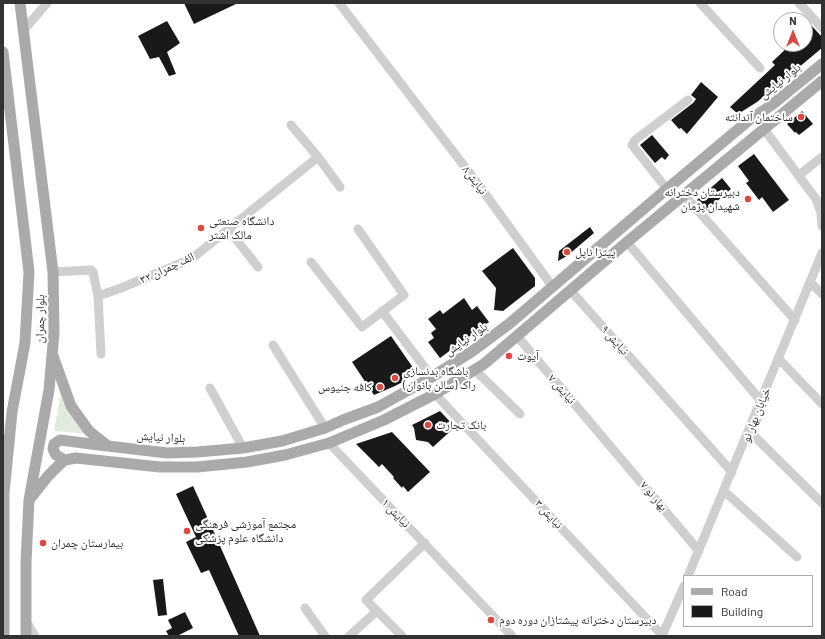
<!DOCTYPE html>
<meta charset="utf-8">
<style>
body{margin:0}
#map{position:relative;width:825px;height:639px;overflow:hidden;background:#fff;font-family:Barlow,sans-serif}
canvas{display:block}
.frame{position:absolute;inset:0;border:4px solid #323232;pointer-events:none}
.legend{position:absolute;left:683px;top:575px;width:130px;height:52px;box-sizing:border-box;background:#fff;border:1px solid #adadad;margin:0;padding:5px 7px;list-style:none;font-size:12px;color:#323232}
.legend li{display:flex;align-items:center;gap:8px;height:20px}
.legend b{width:20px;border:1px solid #adadad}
.north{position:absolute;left:773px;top:12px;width:40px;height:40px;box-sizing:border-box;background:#fff;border:1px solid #adadad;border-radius:50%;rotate:0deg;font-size:11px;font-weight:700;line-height:16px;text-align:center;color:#323232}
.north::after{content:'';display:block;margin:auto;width:14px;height:18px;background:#db4a42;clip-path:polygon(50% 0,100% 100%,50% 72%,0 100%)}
</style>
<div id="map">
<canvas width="825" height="639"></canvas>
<div class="frame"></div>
<ul class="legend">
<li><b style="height:5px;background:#aaa"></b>Road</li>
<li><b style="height:11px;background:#191919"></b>Building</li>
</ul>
<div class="north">N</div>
</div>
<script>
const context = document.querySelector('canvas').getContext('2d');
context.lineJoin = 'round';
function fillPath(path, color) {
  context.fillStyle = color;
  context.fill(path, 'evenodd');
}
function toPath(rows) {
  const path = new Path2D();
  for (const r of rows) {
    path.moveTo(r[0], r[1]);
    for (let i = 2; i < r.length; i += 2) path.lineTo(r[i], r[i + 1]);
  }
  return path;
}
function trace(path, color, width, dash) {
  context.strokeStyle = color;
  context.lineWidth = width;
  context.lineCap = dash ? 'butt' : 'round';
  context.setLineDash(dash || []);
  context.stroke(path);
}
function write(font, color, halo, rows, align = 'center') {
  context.font = font + ' Barlow,"Noto Naskh Arabic",sans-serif';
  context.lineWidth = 4;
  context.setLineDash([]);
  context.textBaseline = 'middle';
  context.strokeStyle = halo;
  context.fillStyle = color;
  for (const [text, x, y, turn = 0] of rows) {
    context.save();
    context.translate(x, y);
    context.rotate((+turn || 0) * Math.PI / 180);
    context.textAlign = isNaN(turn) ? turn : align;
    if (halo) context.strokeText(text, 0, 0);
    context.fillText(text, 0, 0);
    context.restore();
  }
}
fillPath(toPath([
 [61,392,70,414,88,434,54,431]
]), '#e3eade');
fillPath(toPath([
 [184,3,238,3,194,24],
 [167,21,180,43,167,52,176,74,169,76,159,57,150,59,138,36],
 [811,25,822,37,822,48,757,102,738,114,730,107,775,65,772,62,791,44,805,44,805,31],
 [701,82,718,97,687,134,681,128,679,129,671,120,693,103,696,99,691,95],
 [802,111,813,124,799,135,796,132,795,133,787,124],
 [652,135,669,155,665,160,662,157,655,163,640,145],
 [754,154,789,200,773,212,762,197,759,200,746,183,749,181,738,166],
 [722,178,731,189,706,211,697,200],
 [590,227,594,233,567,256,558,261,559,251],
 [513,248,535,278,535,286,503,311,494,310,496,288,482,271],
 [464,298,472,310,477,306,489,322,440,358,428,342,434,338,431,333,436,329,428,319,440,310,443,314],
 [391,336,416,372,414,376,395,386,374,395,352,362],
 [440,411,455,427,433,447,428,442,416,440,414,428,412,425],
 [392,432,430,472,408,492,403,486,402,488,393,478,394,477,382,464,379,467,356,444],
 [193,486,213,530,260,636,239,636,209,570,201,573,186,542,196,537,176,494],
 [163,579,167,615,158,616,153,580],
 [185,612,193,628,177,636,169,636,166,631,172,628,168,620]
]), '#191919');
trace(toPath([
 [339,3,478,184,552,286],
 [700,3,760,68],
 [799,3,822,28],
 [23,31,47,3],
 [291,125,318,157,340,187],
 [764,129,816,199,821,213,822,226],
 [799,175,822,157],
 [667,189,632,145,635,140,688,100],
 [684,195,795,320],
 [228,229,258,267],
 [627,242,761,401],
 [311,262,362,327,404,295,358,229],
 [53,272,91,270,93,272,98,296,121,288,184,262,195,256,318,157],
 [810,282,822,294],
 [571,291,732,472],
 [98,296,101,354],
 [382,311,432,377],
 [517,336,699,551],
 [273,345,325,428],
 [779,359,822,404],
 [475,370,520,414],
 [210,388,243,448],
 [435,394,663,636],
 [749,431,822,503],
 [329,443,512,636],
 [724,491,797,557],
 [688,576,822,253],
 [305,608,325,636],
 [26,621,35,636],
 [349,636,377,611],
 [402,636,366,600,425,543],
 [662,636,684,586]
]), '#cfcfcf', 9);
trace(toPath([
 [20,3,53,272,54,333,49,390,29,500,26,562,26,636],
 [3,52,29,272,25,343,12,412,4,493,4,636],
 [52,353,71,406,89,431,108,446,167,453,197,452,243,448,282,441,325,428,343,420,378,407,432,377,474,350,509,324,661,194,748,121,773,104,822,64],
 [65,460,56,455,53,449,54,444,60,440,107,446],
 [29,500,48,476,59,465,65,460,76,458,160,467,197,467,247,462,285,455,329,443,384,420,435,394,484,364,627,242,822,81]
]), '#aaa', 11);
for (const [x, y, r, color] of [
 [801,117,4,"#db4a42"],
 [748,199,4,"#db4a42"],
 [201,228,4,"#db4a42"],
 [567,252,4,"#db4a42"],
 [509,356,4,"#db4a42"],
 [395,378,4,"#db4a42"],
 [380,387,4,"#db4a42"],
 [428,425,4,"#db4a42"],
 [187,531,4,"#db4a42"],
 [43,543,4,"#db4a42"],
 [491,620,4,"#db4a42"]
]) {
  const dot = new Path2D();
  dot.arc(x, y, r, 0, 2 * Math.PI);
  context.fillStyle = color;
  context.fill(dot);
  trace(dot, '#fff', 1.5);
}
write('12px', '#323232', '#fff', [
 ["بلوار نیایش",780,81,-39],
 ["نیایش۸",475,180,53],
 ["۳۲ الف چمران",167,268,-25],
 ["بلوار چمران",40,319,-89],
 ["بلوار نیایش",466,339,-35],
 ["نیایش ۹",615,340,48],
 ["نیایش ۷",562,389,49],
 ["خیابان بهار نو",756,415,-68],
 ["بلوار نیایش",161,437,3],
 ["۷ بهار نو",654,496,50],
 ["نیایش ۱",396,513,46],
 ["نیایش ۳",549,514,47]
]);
write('12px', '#323232', '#fff', [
 ["ساختمان آندانته",793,117,"right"],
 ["دبیرستان دخترانه",740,192,"right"],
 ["شهیدان پژمان",740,206,"right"],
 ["دانشگاه صنعتی",209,221],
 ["مالک اشتر",209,235],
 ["پیتزا ناپل",575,252],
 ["آیوت",517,356],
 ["باشگاه بدنسازی",403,371],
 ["راک (سالن بانوان)",403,385],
 ["کافه جنیوس",372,387,"right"],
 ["بانک تجارت",436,425],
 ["مجتمع آموزشی فرهنگی",195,524],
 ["دانشگاه علوم پزشکی",195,538],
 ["بیمارستان چمران",51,543],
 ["دبیرستان دخترانه پیشتازان دوره دوم",499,620]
], 'left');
</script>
